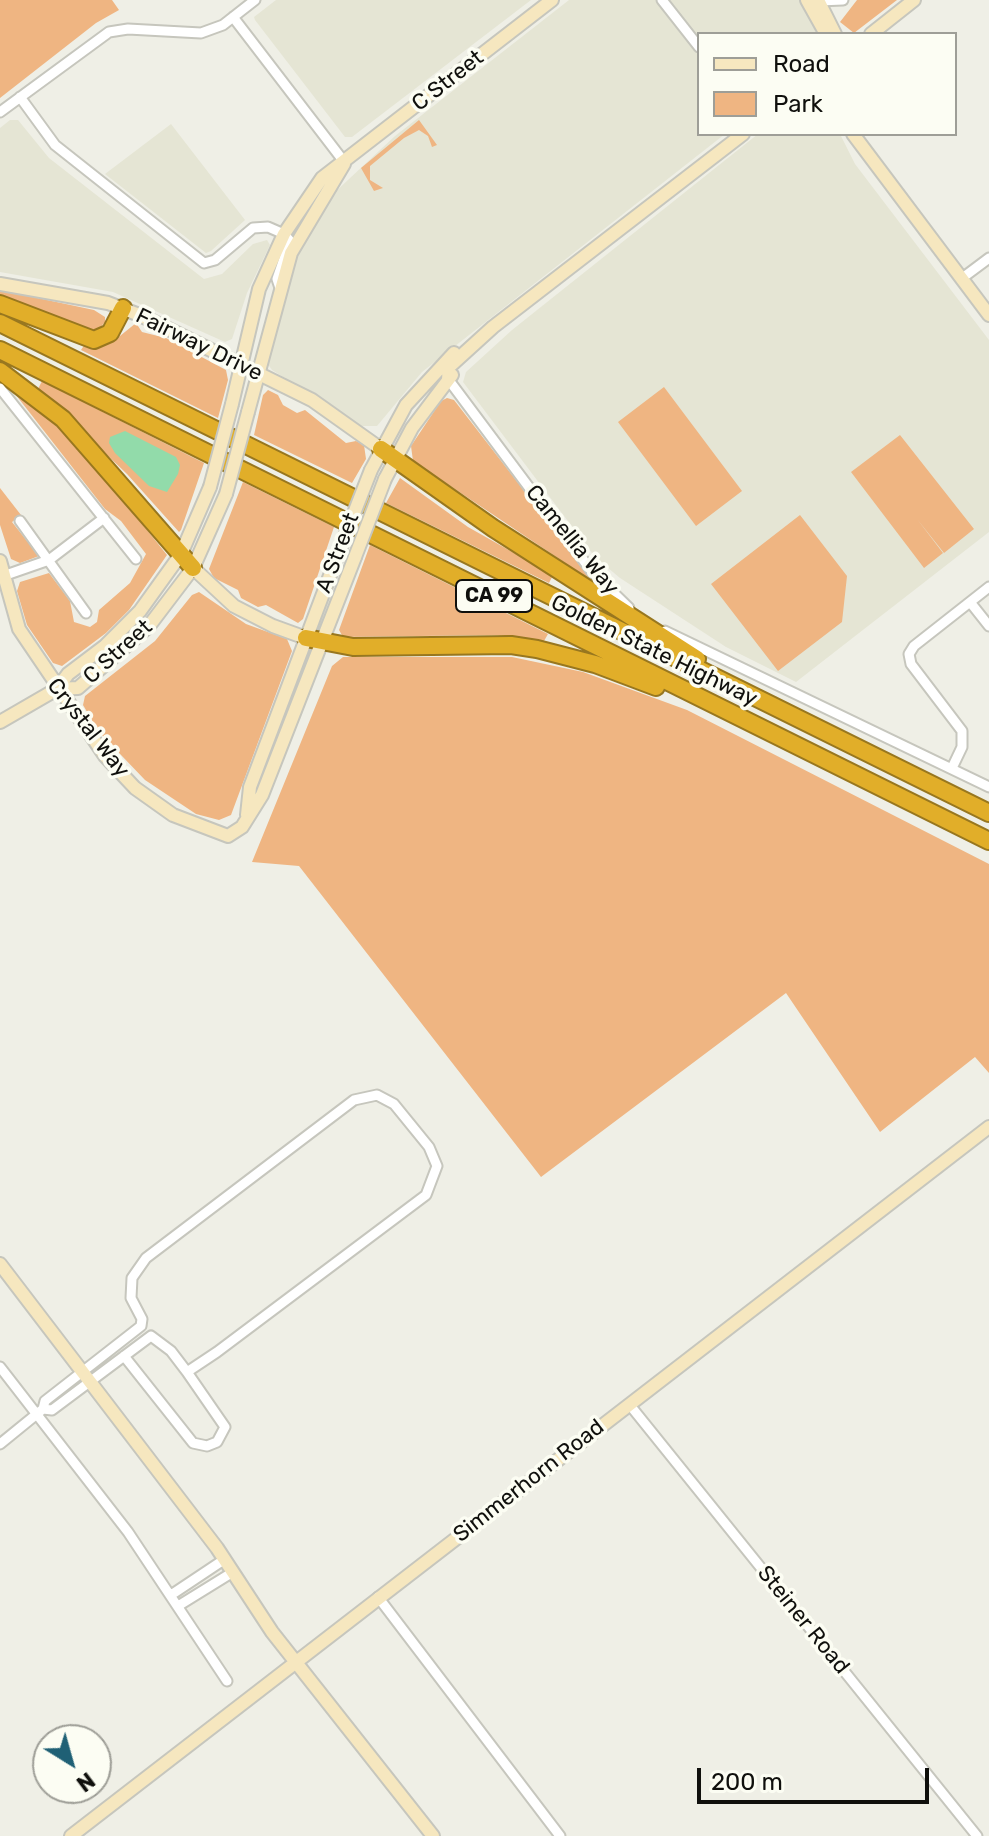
<!DOCTYPE html>
<style>
body{margin:0}
#map{position:relative;width:989px;height:1836px;overflow:hidden;background:#efefe6;font-family:Rubik,sans-serif}
canvas{display:block}
.legend{position:absolute;left:697px;top:32px;width:260px;height:104px;box-sizing:border-box;background:#fcfdf3;border:2px solid #9e9e97;margin:0;padding:10px 14px;list-style:none;font-size:24px;color:#10100d}
.legend li{display:flex;align-items:center;gap:16px;height:40px}
.legend b{width:40px;border:2px solid #9e9e97}
.north{position:absolute;left:32px;top:1724px;width:80px;height:80px;box-sizing:border-box;background:#fcfdf3;border:2px solid #9e9e97;border-radius:50%;rotate:143deg;font-size:22px;font-weight:700;line-height:32px;text-align:center;color:#10100d}
.north::after{content:'';display:block;margin:auto;width:28px;height:36px;background:#1f6075;clip-path:polygon(50% 0,100% 100%,50% 72%,0 100%)}
.scale{position:absolute;left:697px;top:1768px;width:232px;height:36px;box-sizing:border-box;border:4px solid #10100d;border-top:0;padding-left:10px;font-size:24px;line-height:28px;white-space:nowrap;color:#10100d;-webkit-text-stroke:6px #fcfdf3;paint-order:stroke}
</style>
<div id="map">
<canvas width="989" height="1836"></canvas>
<ul class="legend">
<li><b style="height:10px;background:#f6e7bf"></b>Road</li>
<li><b style="height:22px;background:#efb582"></b>Park</li>
</ul>
<div class="north">N</div>
<div class="scale">200 m</div>
</div>
<script>
const context = document.querySelector('canvas').getContext('2d');
context.lineJoin = 'round';
function fillPath(path, color) {
  context.fillStyle = color;
  context.fill(path, 'evenodd');
}
function toPath(rows) {
  const path = new Path2D();
  for (const r of rows) {
    path.moveTo(r[0], r[1]);
    for (let i = 2; i < r.length; i += 2) path.lineTo(r[i], r[i + 1]);
  }
  return path;
}
function trace(path, color, width, dash) {
  context.strokeStyle = color;
  context.lineWidth = width;
  context.lineCap = dash ? 'butt' : 'round';
  context.setLineDash(dash || []);
  context.stroke(path);
}
function write(font, color, halo, rows, align = 'center') {
  context.font = font + ' Rubik,sans-serif';
  context.lineWidth = 7;
  context.setLineDash([]);
  context.textBaseline = 'middle';
  context.strokeStyle = halo;
  context.fillStyle = color;
  for (const [text, x, y, turn = 0] of rows) {
    context.save();
    context.translate(x, y);
    context.rotate((+turn || 0) * Math.PI / 180);
    context.textAlign = isNaN(turn) ? turn : align;
    if (halo) context.strokeText(text, 0, 0);
    context.fillText(text, 0, 0);
    context.restore();
  }
}
fillPath(toPath([
 [276,0,531,0,352,137,345,137,255,20,254,17],
 [569,0,801,0,822,34,699,34,699,134,725,134,422,372,377,426,360,426,272,370,267,363,294,258,333,194,395,136],
 [10,120,18,120,49,158,204,279,222,274,253,244,267,240,270,245,247,293,232,339,225,342,113,292,0,272,0,128],
 [171,124,245,220,211,251,206,253,105,174],
 [758,134,840,134,855,164,989,340,989,532,796,682,726,647,620,578,595,557,463,382,466,372,512,330]
]), '#e5e5d4');
fillPath(toPath([
 [0,0,112,0,119,10,96,23,0,98],
 [857,0,897,0,854,33,840,22],
 [419,120,437,145,432,147,428,136,419,130,404,138,370,166,370,180,383,188,374,191,361,168],
 [0,290,94,310,105,317,105,322,97,331,89,331,0,295],
 [136,323,142,332,166,338,226,370,228,380,218,418,81,350,85,344,105,344,115,340],
 [5,381,41,407,99,470,167,555,129,610,106,633,62,666,53,663,27,625,17,591,20,582,49,573,70,601,74,622,90,627,97,622,99,610,130,583,146,554,121,521,105,509],
 [42,381,204,463,181,530,179,532,127,474,38,389],
 [664,387,742,491,696,526,618,422],
 [268,390,278,395,283,405,297,413,305,410,346,443,356,441,364,445,366,459,352,483,254,435,263,395],
 [447,398,454,400,577,559,616,597,413,461,411,446,441,401],
 [900,435,974,529,944,553,917,519,943,553,924,568,851,472],
 [400,478,468,527,553,575,549,583,386,503],
 [243,482,334,527,303,619,298,623,266,605,258,607,241,598,238,590,214,578,209,569],
 [0,488,21,515,12,522,39,556,20,563,11,559,0,525],
 [800,515,847,576,842,622,778,671,711,584],
 [370,545,548,634,544,641,497,635,343,637,339,630],
 [199,592,246,624,287,639,292,651,231,815,219,820,196,814,145,780,99,732,83,705,85,696,155,641,192,595],
 [343,657,512,657,583,672,687,710,989,864,989,1073,975,1057,880,1132,786,993,541,1177,299,866,252,862,332,666]
]), '#efb582');
fillPath(toPath([
 [125,431,176,457,180,465,178,474,167,492,149,486,115,453,109,443,110,437]
]), '#92dbaa');
const street = toPath([
 [662,0,699,47],
 [819,1,843,0],
 [233,17,345,163],
 [20,97,55,145,204,263,215,260,253,228,268,227,284,234,290,241,277,279,280,288],
 [0,112,109,32,128,29,201,33,223,25,255,0],
 [961,279,989,258],
 [448,379,593,573,629,608],
 [0,388,136,559],
 [20,521,86,613],
 [3,576,49,560,104,518],
 [970,602,989,626],
 [665,631,989,787],
 [952,768,962,747,962,731,911,664,909,654,914,646,989,587],
 [124,1356,193,1443,207,1446,217,1442,225,1427,187,1372],
 [0,1367,128,1532,227,1681],
 [629,1404,977,1836],
 [0,1444,43,1409,45,1401,141,1326,142,1319,131,1298,132,1278,146,1258,354,1100,377,1095,394,1104,429,1147,437,1166,426,1195,217,1352,187,1372,171,1351,151,1336,52,1410,43,1409],
 [171,1595,225,1559],
 [378,1597,560,1836],
 [178,1606,233,1572]
]);
const secondary = toPath([
 [807,0,826,34],
 [818,0,835,34],
 [871,34,914,0],
 [853,134,989,315],
 [0,284,108,303,142,316,312,400,381,449],
 [448,379,449,367,493,327,743,134],
 [232,404,259,289,284,234,322,178,552,0],
 [248,412,291,253,344,164],
 [371,470,406,405,454,353],
 [385,479,412,428,452,375],
 [0,561,19,629,105,756,135,788,173,815,228,836,242,827,262,795,355,557],
 [193,568,234,606,273,626,306,638],
 [57,689,78,688,149,626,193,568,226,494],
 [0,722,57,689,68,674,105,646,140,611,181,554,210,487],
 [247,815,250,787,340,549],
 [0,1264,217,1548,272,1632,433,1836],
 [71,1836,989,1127]
]);
const highway = toPath([
 [0,304,94,340,110,333,123,308],
 [0,323,989,813],
 [0,350,989,841],
 [0,371,63,419,193,568],
 [381,449,493,528,697,659],
 [306,638,353,647,511,645,537,649,595,664,656,687]
]);
trace(street, '#c6c6bd', 13);
trace(secondary, '#c6c6bd', 16);
trace(highway, '#98771f', 20);
trace(street, '#fff', 9);
trace(secondary, '#f6e7bf', 12);
trace(highway, '#e1ae29', 16);
const secondaryBridge = toPath([
 [210,487,232,404],
 [226,494,248,412],
 [340,549,371,470],
 [355,557,385,479]
]);
trace(secondaryBridge, '#c6c6bd', 16, []);
trace(secondaryBridge, '#f6e7bf', 12);
for (const [x, y, w] of [
 [494,596,76]
]) {
  const box = new Path2D();
  box.roundRect(x - w / 2, y - 16, w, 32, 6);
  context.fillStyle = '#fcfdf3';
  context.fill(box);
  trace(box, '#10100d', 2);
}
write('bold 20px', '#10100d', null, [
 ["CA 99",494,596]
]);
write('22px', '#10100d', '#fcfdf3', [
 ["C Street",448,81,-38],
 ["Fairway Drive",199,345,26],
 ["Camellia Way",572,540,51],
 ["A Street",338,553,-69],
 ["Golden State Highway",654,651,26],
 ["C Street",118,652,-42],
 ["Crystal Way",88,728,52],
 ["Simmerhorn Road",529,1481,-38],
 ["Steiner Road",803,1620,51]
]);
</script>
